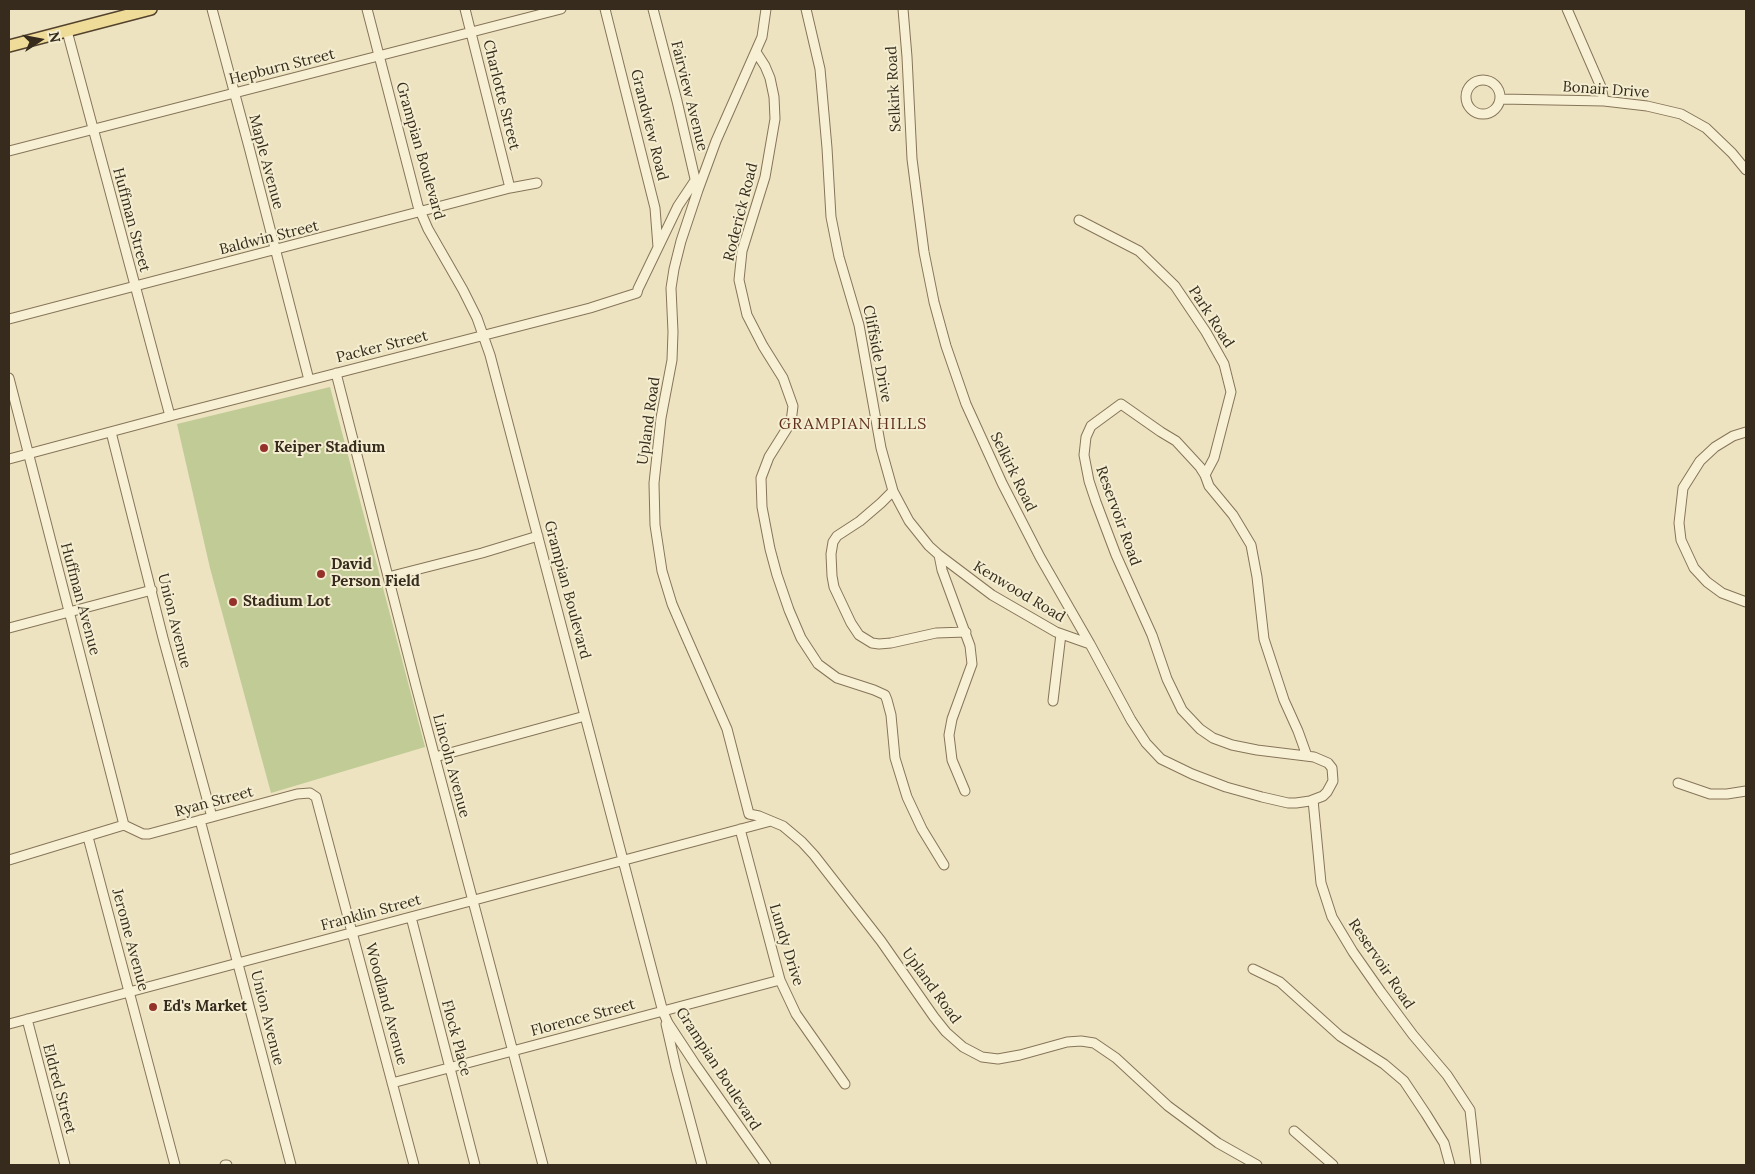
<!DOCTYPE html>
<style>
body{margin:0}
#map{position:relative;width:1755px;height:1174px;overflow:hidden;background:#ede3c1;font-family:Lora,serif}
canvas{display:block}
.frame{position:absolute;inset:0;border:10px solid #362b1d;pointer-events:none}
.north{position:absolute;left:15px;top:15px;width:50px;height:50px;-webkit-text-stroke:4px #f4edd0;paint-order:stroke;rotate:79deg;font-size:14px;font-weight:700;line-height:20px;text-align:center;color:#362b1d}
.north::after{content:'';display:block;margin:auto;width:18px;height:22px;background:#362b1d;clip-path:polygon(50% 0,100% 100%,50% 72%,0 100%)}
</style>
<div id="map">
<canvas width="1755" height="1174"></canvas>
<div class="frame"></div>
<div class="north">N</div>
</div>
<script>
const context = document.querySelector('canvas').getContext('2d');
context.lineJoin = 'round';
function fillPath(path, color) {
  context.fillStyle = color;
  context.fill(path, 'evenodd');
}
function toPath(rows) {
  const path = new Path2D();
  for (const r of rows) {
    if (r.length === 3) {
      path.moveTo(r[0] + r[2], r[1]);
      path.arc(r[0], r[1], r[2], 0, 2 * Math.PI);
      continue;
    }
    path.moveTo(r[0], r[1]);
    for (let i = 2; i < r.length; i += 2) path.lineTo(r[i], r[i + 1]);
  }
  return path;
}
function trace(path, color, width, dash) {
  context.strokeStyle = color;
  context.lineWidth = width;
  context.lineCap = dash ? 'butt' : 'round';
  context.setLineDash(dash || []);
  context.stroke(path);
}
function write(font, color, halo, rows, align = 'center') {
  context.font = font + ' Lora,serif';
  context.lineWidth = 4;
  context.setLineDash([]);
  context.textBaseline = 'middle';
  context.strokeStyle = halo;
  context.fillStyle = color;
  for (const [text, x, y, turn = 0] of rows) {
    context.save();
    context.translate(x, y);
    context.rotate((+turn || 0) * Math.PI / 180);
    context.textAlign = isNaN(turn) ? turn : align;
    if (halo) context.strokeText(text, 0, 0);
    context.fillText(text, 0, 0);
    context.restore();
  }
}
fillPath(toPath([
 [330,387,425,747,271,793,210,568,177,424]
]), '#c0cb95');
const minor = toPath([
 [212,9,249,147,309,380],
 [367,9,418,206,428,229,463,290,477,318,490,355,663,1012,668,1023,695,1064,766,1165],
 [465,9,510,188],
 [605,9,655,208,658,247],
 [653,9,677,101,696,183],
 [766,9,762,37,716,141,698,190,681,241,674,269,671,288,673,332,672,360,661,418,654,483,655,525,662,571,672,604,685,634,727,729,749,814,759,816,783,826,802,842,814,855,881,941,934,1017,946,1032,963,1047,982,1057,998,1059,1020,1055,1067,1042,1081,1041,1094,1043,1116,1058,1168,1106,1218,1143,1257,1165],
 [806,9,820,69,827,148,831,217,839,257,859,325,881,448,893,491,881,503,860,521,837,536,833,542,831,554,832,576,834,587,851,623,859,635,872,643,879,644,891,643,936,633,966,632],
 [903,9,907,57,912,159,924,252,934,302,946,346,966,404,1002,483,1040,557,1090,644,1131,720,1146,743,1161,759,1192,774,1226,787,1262,797,1288,803,1296,803,1310,801,1323,796,1327,792,1333,781,1332,768,1328,763,1314,757,1257,750,1232,745,1213,738,1200,729,1182,710,1167,679,1152,635,1116,555,1096,502,1089,481,1084,455,1086,437,1091,426,1121,404,1161,432,1176,441,1200,467,1205,475,1209,486,1233,515,1251,545,1257,577,1264,639,1284,700,1298,731,1307,756],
 [1567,9,1601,87,1604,101],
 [67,31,170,416],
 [756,52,765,66,770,78,774,97,775,119,765,177,742,251,739,280,747,315,763,346,783,378,793,406,791,422,769,457,761,478,762,507,770,549,777,575,789,610,801,638,818,664,837,678,874,690,885,695,887,700,891,715,895,758,907,797,922,829,944,865],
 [1483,97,17],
 [1501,99,1604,101,1647,106,1681,114,1706,128,1732,153,1746,170],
 [9,151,561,9],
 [1079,220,1139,251,1175,286,1206,332,1224,364,1231,392,1214,458,1205,475],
 [9,319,510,188,537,183],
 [336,373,416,686,543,1165],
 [9,378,124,825],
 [111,432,163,638,212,817],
 [1746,432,1733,436,1715,447,1700,461,1683,488,1679,523,1681,540,1694,568,1707,582,1722,593,1746,602],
 [9,459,170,416,590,308,637,293,638,289,678,206,696,179],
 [893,491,909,521,929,546,939,555,942,570,970,646,972,664,952,719,949,735,952,760,965,791],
 [939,555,992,595,1056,632,1090,644],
 [388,577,482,553,538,536],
 [9,628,152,590],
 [1053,701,1061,634],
 [435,757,585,716],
 [1678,783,1710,794,1727,794,1746,791],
 [1313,800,1321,883,1332,917,1353,952,1381,992,1413,1035,1447,1075,1470,1110,1476,1165],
 [200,820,291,1165],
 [124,825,143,834,149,834,297,794,310,793,316,797,414,1165],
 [740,829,780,980,796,1014,845,1084],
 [88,837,175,1165],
 [9,860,124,825],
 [411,917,475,1165],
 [1253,969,1280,982,1340,1036,1384,1064,1404,1081,1426,1114,1444,1143,1450,1165],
 [27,1019,65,1165],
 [9,1024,771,821],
 [666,1024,676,1068,702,1165],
 [392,1083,780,980],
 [1294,1131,1333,1165],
 [225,1165,227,1165]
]);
const major = toPath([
 [9,46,151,9]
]);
trace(minor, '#867559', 11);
trace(major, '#53422d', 14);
trace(minor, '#f8f0d4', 9);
trace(major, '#f0dc99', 11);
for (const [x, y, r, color] of [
 [264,448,5,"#94322a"],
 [321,574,5,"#94322a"],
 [233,602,5,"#94322a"],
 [153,1007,5,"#94322a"]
]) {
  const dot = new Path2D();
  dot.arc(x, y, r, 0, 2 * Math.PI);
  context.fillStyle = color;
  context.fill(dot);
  trace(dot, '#f4edd0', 2);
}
write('15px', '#362b1d', '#f4edd0', [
 ["Hepburn Street",282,67,-14],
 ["Selkirk Road",894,89,-93],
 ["Bonair Drive",1606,90,4],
 ["Charlotte Street",501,95,76],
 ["Fairview Avenue",689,96,76],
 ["Grandview Road",649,125,76],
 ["Grampian Boulevard",420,151,74],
 ["Maple Avenue",266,162,75],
 ["Roderick Road",741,212,-76],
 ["Huffman Street",131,220,75],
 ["Baldwin Street",269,238,-14],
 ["Park Road",1211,317,57],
 ["Packer Street",382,347,-14],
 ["Cliffside Drive",877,354,79],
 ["Upland Road",649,421,-82],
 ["Selkirk Road",1013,472,64],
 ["Reservoir Road",1118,516,70],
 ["Grampian Boulevard",567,590,75],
 ["Kenwood Road",1019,592,31],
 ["Huffman Avenue",80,599,75],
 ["Union Avenue",174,621,76],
 ["Lincoln Avenue",451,766,75],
 ["Ryan Street",214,802,-15],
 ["Franklin Street",371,913,-15],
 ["Jerome Avenue",130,940,75],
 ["Lundy Drive",786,945,73],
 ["Reservoir Road",1381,964,56],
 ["Upland Road",931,986,54],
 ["Woodland Avenue",386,1004,75],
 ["Union Avenue",267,1018,76],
 ["Florence Street",583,1018,-15],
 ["Flock Place",456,1038,75],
 ["Grampian Boulevard",718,1069,57],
 ["Eldred Street",59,1089,75]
]);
write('bold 15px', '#362b1d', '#f4edd0', [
 ["Keiper Stadium",274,448],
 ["David",331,565],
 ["Person Field",331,582],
 ["Stadium Lot",243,602],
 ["Ed's Market",163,1007]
], 'left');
context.letterSpacing = '1px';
write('16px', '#61311d', '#f4edd0', [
 ["GRAMPIAN HILLS",853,424]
]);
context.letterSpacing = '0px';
</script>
